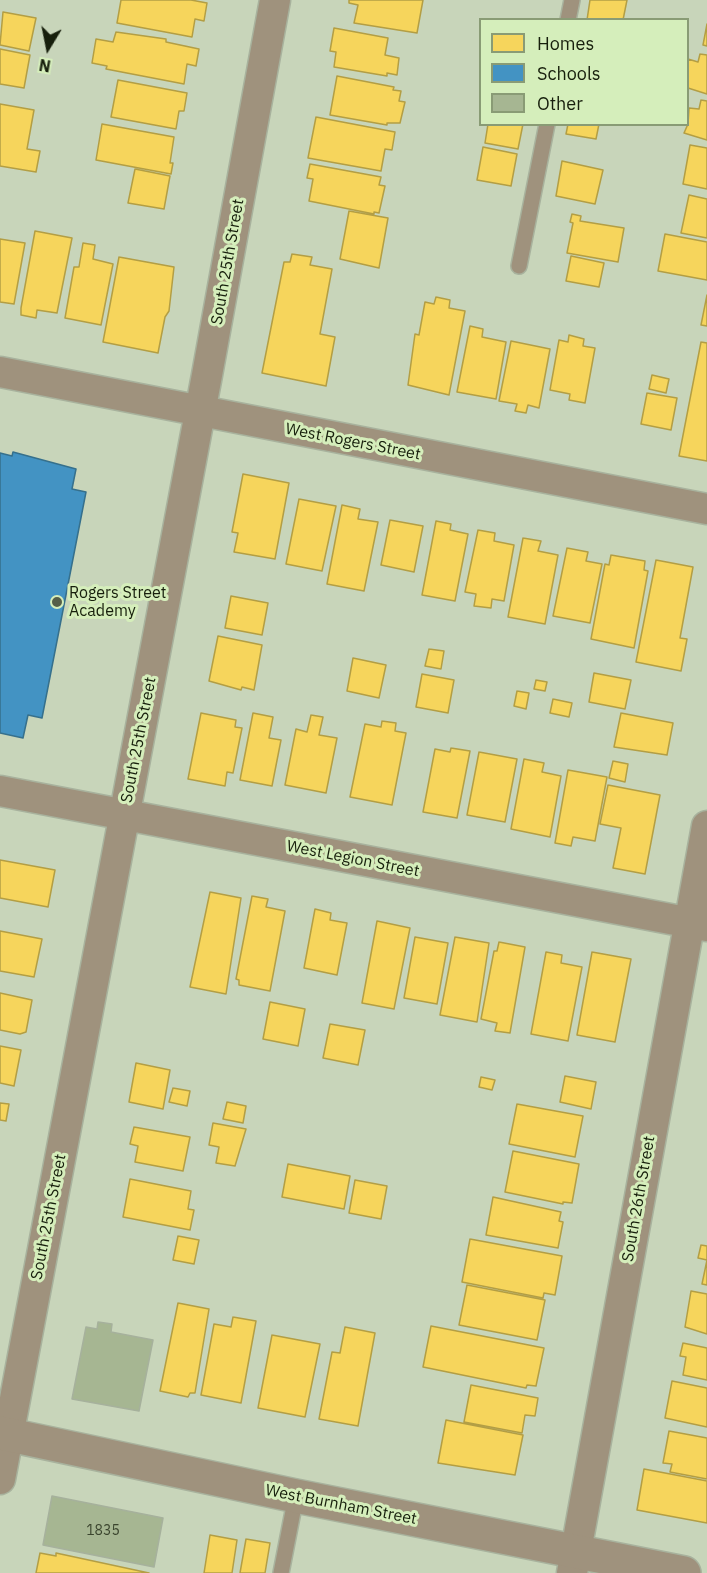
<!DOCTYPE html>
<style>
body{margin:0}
#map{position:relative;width:707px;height:1573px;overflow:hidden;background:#c8d5ba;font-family:"IBM Plex Sans",sans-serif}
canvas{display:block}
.legend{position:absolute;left:479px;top:18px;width:210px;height:108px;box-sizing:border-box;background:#d5eebb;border:2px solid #899b75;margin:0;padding:8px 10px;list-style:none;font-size:18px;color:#171f0c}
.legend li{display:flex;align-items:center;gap:12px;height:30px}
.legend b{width:30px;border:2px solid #899b75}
.north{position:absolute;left:18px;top:18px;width:60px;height:60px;-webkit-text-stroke:4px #d5eebb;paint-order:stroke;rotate:190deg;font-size:16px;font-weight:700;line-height:24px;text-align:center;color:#171f0c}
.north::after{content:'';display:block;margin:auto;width:21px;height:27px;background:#171f0c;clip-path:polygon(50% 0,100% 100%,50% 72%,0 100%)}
</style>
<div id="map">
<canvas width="707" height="1573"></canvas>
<ul class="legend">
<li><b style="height:16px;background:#f6d55c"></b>Homes</li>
<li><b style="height:16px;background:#4393c3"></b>Schools</li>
<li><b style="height:16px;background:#a6b692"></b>Other</li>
</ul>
<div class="north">N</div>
</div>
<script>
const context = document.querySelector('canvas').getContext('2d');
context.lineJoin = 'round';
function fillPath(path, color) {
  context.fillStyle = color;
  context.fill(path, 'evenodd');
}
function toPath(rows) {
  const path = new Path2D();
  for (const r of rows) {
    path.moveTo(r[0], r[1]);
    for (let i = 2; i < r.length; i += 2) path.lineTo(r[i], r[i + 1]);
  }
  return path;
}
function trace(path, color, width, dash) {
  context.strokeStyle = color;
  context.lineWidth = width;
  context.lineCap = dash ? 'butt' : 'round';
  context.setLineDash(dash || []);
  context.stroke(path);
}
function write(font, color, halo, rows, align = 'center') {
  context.font = font + ' "IBM Plex Sans",sans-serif';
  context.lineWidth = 6;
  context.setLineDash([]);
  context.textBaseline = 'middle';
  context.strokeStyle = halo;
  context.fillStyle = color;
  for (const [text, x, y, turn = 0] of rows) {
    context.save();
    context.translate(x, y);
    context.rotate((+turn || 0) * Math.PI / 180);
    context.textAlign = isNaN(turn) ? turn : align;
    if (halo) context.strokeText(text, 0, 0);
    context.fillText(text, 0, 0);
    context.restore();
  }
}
const homes = toPath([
 [121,0,191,0,207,3,204,21,195,19,192,37,117,23,121,0],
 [349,0,423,0,417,33,354,23,358,5,349,3,349,0],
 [590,0,627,0,623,20,587,20,590,0],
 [3,12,36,18,29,51,0,45,3,12],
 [707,24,707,46,703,45,707,24],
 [334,28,388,38,385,55,399,58,397,75,387,73,387,76,334,67,336,52,330,51,334,28],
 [116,32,166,39,166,42,199,49,196,66,187,64,184,84,106,69,107,66,92,63,96,39,113,42,116,32],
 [0,49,30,55,24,88,0,84,0,49],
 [700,54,707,55,707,94,688,88,688,59,698,62,700,54],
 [337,76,394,87,393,90,401,91,399,101,405,102,400,123,387,123,387,125,330,115,337,76],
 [118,80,187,93,184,111,179,111,176,129,111,117,118,80],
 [701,100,707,101,707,140,684,133,688,124,689,108,699,109,701,100],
 [0,104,34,110,27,149,40,151,36,172,0,166,0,104],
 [316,117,395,132,392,150,385,149,381,171,308,158,316,117],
 [102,124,174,137,170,163,173,163,171,174,96,160,102,124],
 [488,124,523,124,518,149,485,143,488,124],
 [568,124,599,124,596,139,566,134,568,124],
 [690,145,707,148,707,189,683,184,690,145],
 [483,147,517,154,511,186,477,180,483,147],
 [562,161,603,170,595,204,556,196,562,161],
 [310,164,381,177,379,185,385,186,379,213,374,212,374,214,309,201,313,179,307,178,310,164],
 [135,169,170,176,164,209,128,203,135,169],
 [689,195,707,199,707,238,681,233,689,195],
 [349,211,388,218,379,268,340,259,349,211],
 [572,214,581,216,580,221,624,228,618,262,567,253,573,223,570,222,572,214],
 [35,231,72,238,57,313,37,310,36,318,21,315,21,308,35,231],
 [665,234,707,242,707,280,658,271,665,234],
 [0,239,25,243,14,304,0,302,0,239],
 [83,243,95,245,93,259,113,264,101,325,65,318,74,267,79,267,83,243],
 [292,254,312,257,310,265,332,269,320,334,335,337,326,386,262,373,284,262,290,262,292,254],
 [571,256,604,263,599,287,566,281,571,256],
 [119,257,174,267,169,311,165,317,158,353,103,342,119,257],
 [707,295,707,326,701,325,707,295],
 [436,297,450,300,449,308,465,311,449,395,408,385,415,334,419,335,425,302,434,304,436,297],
 [470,326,483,329,482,337,506,342,496,399,457,392,470,326],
 [569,335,584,339,583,346,595,348,585,403,569,400,570,394,550,390,559,340,568,342,569,335],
 [511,341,550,349,539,408,528,405,526,413,515,411,517,404,499,401,511,341],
 [701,342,707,343,707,461,679,456,701,342],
 [652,375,669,379,666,393,649,389,652,375],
 [647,393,677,398,671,430,641,424,647,393],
 [243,474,289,483,275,559,234,552,238,533,232,532,243,474],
 [299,499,336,506,322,571,286,564,299,499],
 [342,505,360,509,358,519,378,522,364,591,327,584,342,505],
 [390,520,423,526,414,572,381,565,390,520],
 [436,521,451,524,450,530,468,534,455,601,422,595,436,521],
 [478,530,495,533,494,541,514,545,504,601,492,599,491,608,474,606,476,594,465,592,478,530],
 [523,538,541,541,538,551,558,555,545,624,508,617,523,538],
 [567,548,588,552,586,561,602,564,590,623,553,616,567,548],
 [611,555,645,561,644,570,648,571,634,648,591,639,605,564,609,565,611,555],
 [656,560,693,567,680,638,687,639,681,671,636,662,656,560],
 [231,596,268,603,262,635,225,628,231,596],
 [218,636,262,645,254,690,242,687,241,690,209,681,218,636],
 [429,649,444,651,441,669,425,666,429,649],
 [353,658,386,665,379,698,347,691,353,658],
 [594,673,631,680,625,709,589,702,594,673],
 [422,674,454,680,448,713,416,707,422,674],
 [536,680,547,682,545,691,534,689,536,680],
 [517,691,529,693,526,709,514,706,517,691],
 [553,699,572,703,569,717,550,713,553,699],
 [201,713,236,720,235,727,242,728,233,773,227,772,225,786,188,779,201,713],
 [253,713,273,717,269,738,281,740,272,786,240,780,253,713],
 [621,713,673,723,667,755,614,747,621,713],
 [311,715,323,717,319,735,337,738,326,793,285,785,296,729,307,732,311,715],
 [382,721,396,723,395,731,406,733,392,805,350,797,365,724,381,727,382,721],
 [451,748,470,751,457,818,423,812,435,749,450,752,451,748],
 [479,752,517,759,505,822,467,815,479,752],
 [524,759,544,763,542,772,561,776,550,837,511,829,524,759],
 [613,761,628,764,625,782,609,778,613,761],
 [568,770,607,777,595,841,573,837,571,846,555,843,568,770],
 [608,785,660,795,645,874,613,868,621,828,600,824,608,785],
 [0,860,55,870,48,907,0,898,0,860],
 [210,892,241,898,226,994,190,987,210,892],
 [252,896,268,899,266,907,285,911,270,991,239,985,239,980,236,979,252,896],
 [315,909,331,913,330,920,347,923,337,975,304,968,315,909],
 [377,921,410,928,394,1009,362,1003,377,921],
 [0,931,42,939,34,977,0,971,0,931],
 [415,937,448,943,437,1004,404,998,415,937],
 [455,937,489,943,477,1022,440,1015,455,937],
 [499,942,525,947,510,1033,495,1031,497,1023,481,1019,494,951,497,951,499,942],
 [546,952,562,955,561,963,582,967,568,1041,531,1034,546,952],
 [592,952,631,959,615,1042,577,1035,592,952],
 [0,993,32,1000,26,1032,20,1034,0,1030,0,993],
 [270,1002,305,1009,298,1046,263,1039,270,1002],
 [330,1024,365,1030,358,1065,323,1058,330,1024],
 [0,1046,21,1050,14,1086,0,1083,0,1046],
 [136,1063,170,1070,163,1109,129,1102,136,1063],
 [565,1076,596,1082,591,1109,560,1102,565,1076],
 [481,1077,495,1080,492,1090,479,1087,481,1077],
 [173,1088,190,1091,187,1106,169,1102,173,1088],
 [227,1102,246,1106,243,1123,223,1119,227,1102],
 [0,1103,9,1104,6,1121,0,1120,0,1103],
 [517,1104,583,1116,575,1157,509,1144,517,1104],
 [213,1123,246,1129,235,1166,216,1163,219,1147,209,1145,213,1123],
 [134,1127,190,1137,183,1171,135,1162,138,1146,130,1144,134,1127],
 [513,1151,579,1164,572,1203,563,1202,563,1204,505,1192,513,1151],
 [288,1164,350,1176,344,1209,282,1197,288,1164],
 [130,1179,191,1191,188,1209,194,1210,190,1230,123,1217,130,1179],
 [355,1180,387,1186,381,1219,349,1213,355,1180],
 [493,1197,561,1212,559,1221,563,1222,558,1248,486,1235,493,1197],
 [178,1236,199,1240,194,1264,173,1260,178,1236],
 [470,1239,562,1256,555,1295,544,1293,543,1298,462,1282,470,1239],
 [701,1245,707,1246,707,1285,702,1284,707,1260,698,1258,701,1245],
 [467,1285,545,1300,537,1340,459,1325,467,1285],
 [691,1291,707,1294,707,1334,685,1327,691,1291],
 [178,1303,209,1309,195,1393,190,1393,188,1397,160,1391,178,1303],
 [233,1317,256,1321,241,1403,201,1395,214,1324,231,1327,233,1317],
 [431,1326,544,1348,536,1386,527,1385,526,1388,423,1367,431,1326],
 [345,1327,375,1333,358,1426,319,1419,332,1352,340,1353,345,1327],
 [272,1335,320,1344,305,1417,258,1408,272,1335],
 [683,1343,707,1348,707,1380,683,1375,686,1357,680,1356,683,1343],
 [672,1381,707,1388,707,1427,665,1418,672,1381],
 [471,1385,538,1398,535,1416,525,1415,522,1433,464,1422,471,1385],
 [446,1420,523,1435,515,1475,438,1463,446,1420],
 [669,1431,707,1438,707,1479,670,1472,672,1464,663,1463,669,1431],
 [644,1469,707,1481,707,1523,637,1510,644,1469],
 [210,1535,237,1540,232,1573,204,1573,210,1535],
 [246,1539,270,1543,265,1573,240,1573,246,1539],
 [40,1553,56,1556,56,1553,149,1573,36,1573,40,1553]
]);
fillPath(homes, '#f6d55c');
trace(homes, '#b39e44', 1.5);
const schools = toPath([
 [13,452,76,469,72,489,86,492,42,718,28,715,23,738,0,733,0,453,12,456,13,452]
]);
fillPath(schools, '#4393c3');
trace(schools, '#36708c', 1.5);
const building = toPath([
 [98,1322,112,1324,111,1332,153,1340,139,1411,72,1399,86,1327,97,1329,98,1322],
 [52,1496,163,1518,154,1567,43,1545,52,1496]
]);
fillPath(building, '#a6b692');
trace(building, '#a6b19c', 1.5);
const service = toPath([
 [568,20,572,0],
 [519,266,547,124],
 [281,1573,296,1496]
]);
const minor = toPath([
 [0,372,707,509],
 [0,791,707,926],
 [0,1479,207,375,275,0],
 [572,1573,707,826]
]);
const tertiary = toPath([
 [0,1433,296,1496,684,1573]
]);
trace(service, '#a8b29d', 18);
trace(minor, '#a8b29d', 33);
trace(tertiary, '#a8b29d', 36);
trace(service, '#9f927d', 15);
trace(minor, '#9f927d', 30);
trace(tertiary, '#9f927d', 33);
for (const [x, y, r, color] of [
 [57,602,6,"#555f49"]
]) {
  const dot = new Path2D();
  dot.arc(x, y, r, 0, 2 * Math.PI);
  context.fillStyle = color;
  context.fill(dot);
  trace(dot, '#d5eebb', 2);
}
write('14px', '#3b452e', null, [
 ["1835",103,1531]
]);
write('16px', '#171f0c', '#d5eebb', [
 ["South 25th Street",228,262,-80],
 ["West Rogers Street",353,442,11],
 ["South 25th Street",139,740,-79],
 ["West Legion Street",353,859,11],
 ["South 26th Street",639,1199,-80],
 ["South 25th Street",49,1217,-79],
 ["West Burnham Street",341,1505,11]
]);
write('16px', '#171f0c', '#d5eebb', [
 ["Rogers Street",69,593],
 ["Academy",69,611]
], 'left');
</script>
